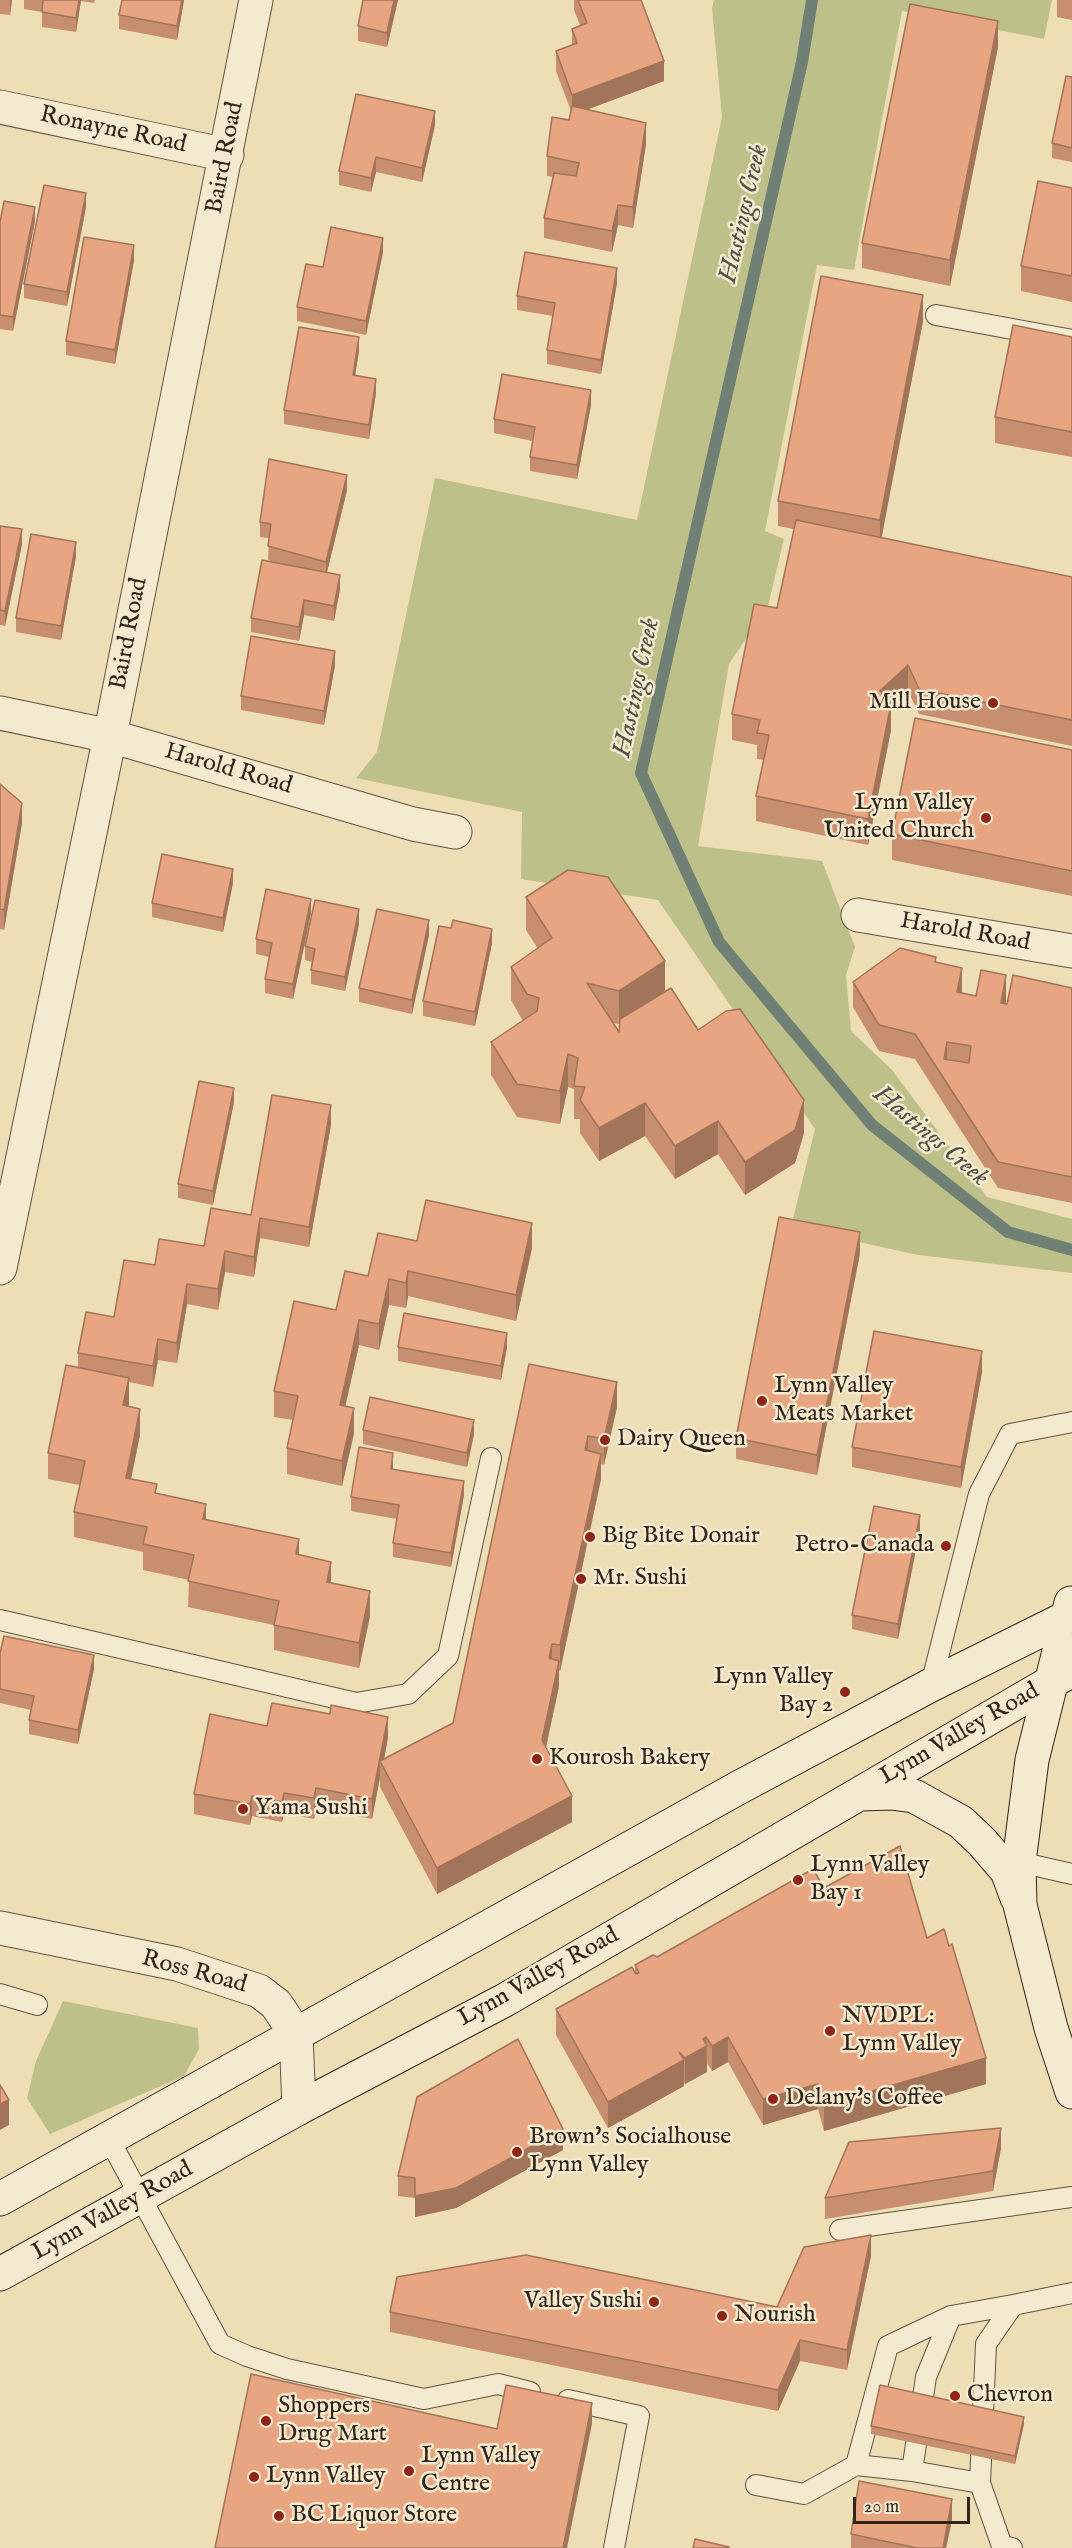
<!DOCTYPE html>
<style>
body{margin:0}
#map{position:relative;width:1072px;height:2548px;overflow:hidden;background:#eedeb6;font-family:"IM FELL English",serif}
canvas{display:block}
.scale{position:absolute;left:853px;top:2497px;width:117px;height:27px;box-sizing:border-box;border:3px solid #32261c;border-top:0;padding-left:8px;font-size:18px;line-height:21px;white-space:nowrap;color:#32261c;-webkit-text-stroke:4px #f4ead0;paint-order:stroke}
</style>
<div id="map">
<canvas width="1072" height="2548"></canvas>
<div class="scale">20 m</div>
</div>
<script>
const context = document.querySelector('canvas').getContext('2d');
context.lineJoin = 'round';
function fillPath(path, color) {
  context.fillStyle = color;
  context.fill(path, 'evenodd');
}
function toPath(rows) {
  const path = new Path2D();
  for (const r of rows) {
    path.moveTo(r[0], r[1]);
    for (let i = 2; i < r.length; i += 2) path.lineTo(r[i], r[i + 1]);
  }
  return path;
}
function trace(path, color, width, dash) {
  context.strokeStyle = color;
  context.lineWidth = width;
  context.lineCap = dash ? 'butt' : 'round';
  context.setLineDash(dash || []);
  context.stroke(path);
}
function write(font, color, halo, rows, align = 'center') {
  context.font = font + ' "IM FELL English",serif';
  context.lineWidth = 5;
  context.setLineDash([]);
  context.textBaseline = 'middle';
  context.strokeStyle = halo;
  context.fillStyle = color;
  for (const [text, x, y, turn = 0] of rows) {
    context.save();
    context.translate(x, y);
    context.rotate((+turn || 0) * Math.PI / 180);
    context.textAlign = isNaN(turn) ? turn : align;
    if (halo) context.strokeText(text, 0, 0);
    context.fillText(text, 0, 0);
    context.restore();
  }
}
fillPath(toPath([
 [714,0,1052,0,1044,39,902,11,854,270,817,265,765,531,784,539,768,606,729,664,698,846,822,861,855,947,846,975,851,1031,892,1070,987,1197,1072,1219,1072,1273,918,1255,791,1227,815,1129,658,900,521,879,522,812,356,778,377,752,435,478,637,520,722,117,712,8],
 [63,2001,198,2028,199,2049,184,2076,50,2134,27,2098,36,2061]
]), '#bec08a');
trace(toPath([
 [812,0,802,62,641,773,719,942,872,1125,1008,1232,1072,1250]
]), '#708074', 12);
const lane = toPath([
 [936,315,1072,340],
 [0,1620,356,1703,408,1694,448,1656,491,1458],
 [931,1685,979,1494,1010,1434,1072,1422],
 [1019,1862,1072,1874],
 [0,1994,37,2005],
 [109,2139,220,2344,247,2356,287,2369,424,2399,498,2384,530,2392],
 [840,2230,1072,2197],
 [568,2400,639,2416,614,2548],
 [856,2465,912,2471],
 [980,2483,912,2471,926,2377,951,2316,1013,2305],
 [756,2485,804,2494,856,2465,888,2346,951,2316],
 [1012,2548,1002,2546,980,2483,986,2344,1013,2305,1072,2293]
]);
const street = toPath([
 [0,107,227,155],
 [0,713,110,736,413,824,455,832],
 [858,915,1072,951],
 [0,1268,110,736,256,0],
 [0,1928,177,1964,259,1991,276,2004,296,2034,299,2108]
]);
const secondary = toPath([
 [1071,1603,1032,1760,1019,1862,1020,1905,1051,2028,1072,2092],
 [860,1794,891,1793,914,1796,961,1822,982,1842,1007,1871,1017,1898],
 [0,2199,738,1788,931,1685,1072,1615],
 [0,2274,299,2108,505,2000,1072,1670]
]);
trace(lane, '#615442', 22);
trace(street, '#615442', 35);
trace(secondary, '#32261c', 35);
trace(lane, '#f4ead0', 20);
trace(street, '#f4ead0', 33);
trace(secondary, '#f4ead0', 33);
fillPath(toPath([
 [0,0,12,0,10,15,0,14],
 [24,0,95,0,94,3,81,1,76,32,42,27,42,12,24,9],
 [122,0,184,0,177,40,119,29,119,15],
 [398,0,387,47,358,41,358,26],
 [574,0,641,0,664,81,586,110,646,144,633,228,618,225,612,252,544,238,544,218,553,177,547,176,547,156,569,120,571,111,556,71,556,51,572,45,572,29,580,25,574,10],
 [1057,0,1072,0,1072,20,1057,17],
 [998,47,950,286,862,268,862,243],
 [1072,77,1072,162,1052,158,1052,143],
 [435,125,422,182,376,172,371,192,339,185,339,171],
 [1072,188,1072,302,1021,291,1021,266],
 [86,207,67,306,24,298,24,284],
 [35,221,13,331,0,329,0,222],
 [383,252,366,335,297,321,297,307,323,267],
 [134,260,115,364,66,355,66,341],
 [617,283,601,374,547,364,547,350,553,316,517,310,517,296],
 [923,321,881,538,1072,577,1072,746,919,714,908,691,891,706,891,730,868,845,756,821,756,796,764,760,757,759,757,745,732,740,732,714,777,608,794,529,778,526,778,501],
 [1072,337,1072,457,995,443,995,417],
 [359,351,355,375,376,393,369,439,284,424,284,410],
 [591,405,577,479,530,471,530,457,532,441,494,433,494,419],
 [347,490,327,572,340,589,334,621,304,615,299,641,251,632,251,618,281,564,268,560,269,538,260,537,260,522],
 [0,526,22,544,5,626,0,625],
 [76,556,61,640,16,632,16,618],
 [335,665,324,725,241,710,241,696],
 [1072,750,1072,896,892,860,892,834],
 [0,784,22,823,4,930,0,929],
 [233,883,223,932,152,917,152,903],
 [526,897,665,991,698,1030,804,1133,795,1163,745,1195,718,1154,675,1179,645,1136,599,1161,580,1133,580,1119,574,1119,574,1089,568,1087,560,1124,517,1117,491,1075,491,1042,523,1021,511,1000,511,967,538,949,526,930],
 [612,1023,619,1024,619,1032],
 [311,913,293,999,265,993,265,979,270,957,256,954,256,939],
 [359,924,345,991,311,984,311,970,312,962,305,960,305,946],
 [451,928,492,943,475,1026,423,1016,423,1001],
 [429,935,412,1014,359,1002,359,988],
 [936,963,962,993,1006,1000,1006,1003,1072,988,1072,1203,998,1188,915,1059,879,1051,853,1007,853,982],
 [234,1102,213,1205,178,1198,178,1184],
 [331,1125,309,1247,260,1238,254,1277,225,1272,218,1310,187,1304,177,1363,158,1360,153,1387,129,1382,128,1407,140,1435,131,1479,157,1494,206,1520,299,1555,370,1616,359,1668,274,1650,274,1625,188,1607,189,1580,143,1570,143,1552,74,1537,74,1512,80,1485,48,1479,48,1453,78,1367,78,1353,114,1317,155,1265,204,1246,251,1215],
 [417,1241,532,1248,516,1321,408,1296,406,1308,389,1305,379,1350,359,1345,345,1406,354,1433,342,1486,287,1474,287,1448,293,1420,274,1417,274,1391,336,1310,368,1276],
 [860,1253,817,1475,736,1459,736,1438],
 [398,1347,507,1347,501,1380,398,1361],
 [529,1364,617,1407,604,1465,601,1464,601,1479,560,1671,559,1670,559,1686,546,1747,572,1822,437,1894,380,1787,380,1777,372,1819,316,1808,314,1819,284,1813,282,1822,252,1816,250,1825,194,1814,194,1794,267,1726,388,1737,384,1759,453,1723],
 [982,1372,961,1488,852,1467,852,1447],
 [363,1430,474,1434,467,1467,363,1444],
 [393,1469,464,1495,451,1567,393,1557,393,1543,397,1519,351,1511,351,1497],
 [920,1530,898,1639,852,1629,852,1615],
 [0,1653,94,1669,78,1744,29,1734,29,1720,31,1710,0,1703],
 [824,1888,927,1938,986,2084,824,2131,818,2109,763,2125,728,2062,712,2071,707,2063,707,2072,685,2084,684,2083,684,2086,608,2128,556,2035,556,2009,635,1972,635,1965],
 [1001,2148,993,2191,825,2219,825,2198],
 [563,2150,456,2208,415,2217,415,2198,398,2196,398,2176],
 [871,2256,847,2370,800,2361,778,2411,390,2332,390,2312,777,2307],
 [1024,2424,1015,2464,871,2434,871,2426],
 [952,2520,946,2548,851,2548,851,2534]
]), '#c78e6f');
fillPath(toPath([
 [10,0,12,0,10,15],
 [79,0,81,0,76,32,76,18],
 [182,0,184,0,177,40,177,26],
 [394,0,398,0,387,47,387,33],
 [998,21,998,47,950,286,950,260],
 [664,61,664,81,572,115,572,95],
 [435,111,435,125,422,182,422,168],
 [646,123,646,144,633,228,633,207],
 [376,157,376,172,371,192,371,178],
 [86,193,86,207,67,306,67,292],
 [618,205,618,225,612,252,612,231],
 [35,207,35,221,13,331,13,317],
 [383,238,383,252,366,335,366,321],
 [134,245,134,260,115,364,115,350],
 [617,268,617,283,601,374,601,360],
 [923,295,923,321,880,546,880,520],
 [359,337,359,351,353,389,353,375],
 [376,379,376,393,369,439,369,425],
 [591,390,591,405,577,479,577,465],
 [347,475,347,490,326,576,326,562],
 [22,529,22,544,5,626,5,611],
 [76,542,76,556,61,640,61,626],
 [340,575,340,589,334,621,334,606],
 [304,600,304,615,299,641,299,627],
 [335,651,335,665,324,725,324,711],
 [908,665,908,691,891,706,891,730,868,845,868,819,880,691],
 [22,803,22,823,4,930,4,910],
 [233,869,233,883,223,932,223,918],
 [311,899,311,913,293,999,293,984],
 [359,909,359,924,345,991,345,977],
 [429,920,429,935,412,1014,412,1000],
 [492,929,492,943,475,1026,475,1012],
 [665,961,665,994,619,1024,619,991],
 [962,968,962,994,957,992],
 [1006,975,1006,1000,1001,1029,1001,1003],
 [947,1042,947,1068,944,1059],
 [568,1054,568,1087,560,1124,560,1091],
 [234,1088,234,1102,213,1205,213,1191],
 [804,1100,804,1133,795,1163,745,1195,745,1162],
 [645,1103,645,1136,599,1161,599,1128],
 [331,1105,331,1125,309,1247,309,1227],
 [718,1121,718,1154,675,1179,675,1146],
 [260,1218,260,1238,254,1277,254,1257],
 [532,1223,532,1248,516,1321,516,1295],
 [860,1232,860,1253,817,1475,817,1455],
 [225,1251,225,1272,218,1310,218,1289],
 [408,1271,408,1296,406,1308,406,1283],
 [389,1279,389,1305,379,1350,379,1324],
 [187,1284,187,1304,177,1363,177,1343],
 [359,1320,359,1345,340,1430,340,1405],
 [507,1333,507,1347,501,1380,501,1366],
 [158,1339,158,1360,153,1387,153,1366],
 [982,1351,982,1372,961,1488,961,1467],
 [129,1378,129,1404,123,1431,123,1405],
 [617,1382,617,1407,604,1465,604,1439],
 [354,1408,354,1433,342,1486,342,1461],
 [140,1409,140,1435,126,1503,126,1478],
 [474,1420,474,1434,467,1467,467,1453],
 [588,1436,588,1461,585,1450],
 [393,1453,393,1467,391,1483,391,1469],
 [601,1454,601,1479,560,1671,560,1645],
 [464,1481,464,1495,451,1567,451,1553],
 [206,1504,206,1530,203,1519],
 [920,1515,920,1530,898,1639,898,1624],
 [299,1539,299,1565,296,1554],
 [331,1562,331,1587,327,1582],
 [370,1591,370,1616,359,1668,359,1643],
 [552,1644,552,1669,549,1658],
 [94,1655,94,1669,78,1744,78,1730],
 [559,1661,559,1686,542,1766,542,1740],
 [388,1717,388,1737,383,1765,380,1761,380,1777,372,1819,372,1799],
 [316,1788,316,1808,314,1819,314,1798],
 [284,1793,284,1813,282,1822,282,1802],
 [252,1796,252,1816,250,1825,250,1804],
 [572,1796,572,1822,437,1894,437,1868],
 [706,2037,707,2072,685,2084,685,2058,703,2039],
 [728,2037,728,2062,712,2071,712,2046],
 [986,2058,986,2084,824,2131,824,2105],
 [684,2060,684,2086,608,2128,608,2102],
 [818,2084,818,2109,763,2125,763,2099],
 [9,2100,9,2125,0,2130,0,2104],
 [1001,2128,1001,2148,993,2191,993,2171],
 [563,2129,563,2150,456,2208,415,2217,415,2196],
 [871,2235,871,2256,847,2370,847,2350],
 [800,2340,800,2361,778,2411,778,2390],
 [592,2403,592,2424,567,2548,563,2548],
 [1024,2417,1024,2424,1015,2464,1015,2456],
 [952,2499,952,2520,946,2548,943,2548]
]), '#a2745a');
const building = toPath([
 [43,0,79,0,76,18,42,12,43,0],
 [122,0,182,0,177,26,119,15,122,0],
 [363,0,394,0,387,33,358,26,363,0],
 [578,0,641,0,664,61,572,95,556,51,577,43,572,29,587,23,578,0],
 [910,4,998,21,950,260,862,243,910,4],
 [1066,76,1072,77,1072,148,1052,143,1066,76],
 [356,94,435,111,422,168,376,157,371,178,339,171,356,94],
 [572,106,646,123,633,207,618,205,612,231,544,218,554,173,576,176,579,163,547,156,552,117,569,120,572,106],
 [1038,181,1072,188,1072,276,1021,266,1038,181],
 [44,185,86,193,67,292,24,284,44,185],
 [4,201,35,207,13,317,0,315,0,222,4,201],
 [331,227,383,238,366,321,297,307,306,264,323,267,331,227],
 [84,237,134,245,115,350,66,341,84,237],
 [525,252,617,268,601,360,547,350,555,303,517,296,525,252],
 [821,276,923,295,880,520,778,501,821,276],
 [1013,325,1072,337,1072,432,995,417,1013,325],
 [299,327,359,337,353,375,376,379,369,425,284,410,299,327],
 [502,374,591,390,577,465,530,457,535,427,494,419,502,374],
 [269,459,347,475,326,562,268,546,271,524,260,522,269,459],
 [796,520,1072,577,1072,720,919,689,908,665,880,691,891,704,868,819,756,796,769,735,757,733,760,720,732,714,754,604,777,608,796,520],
 [0,526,22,529,5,611,0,610,0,526],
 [31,534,76,542,61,626,16,618,31,534],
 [262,560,340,575,334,606,304,600,299,627,251,618,262,560],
 [251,636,335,651,324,711,241,696,251,636],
 [915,718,1072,750,1072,871,892,834,915,718],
 [0,784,22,803,4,910,0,909,0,784],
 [162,854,233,869,223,918,152,903,162,854],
 [568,870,608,877,665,961,619,991,587,983,619,1032,620,1019,671,988,698,1030,726,1011,740,1009,804,1100,795,1130,745,1162,718,1121,675,1146,645,1103,599,1128,580,1100,585,1087,574,1086,578,1058,568,1054,560,1091,517,1084,491,1042,537,1011,539,998,527,994,511,967,552,938,526,897,568,870],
 [266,889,311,899,293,984,265,979,272,943,256,939,266,889],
 [315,900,359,909,345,977,311,970,315,949,305,946,315,900],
 [377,909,429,920,412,1000,359,988,377,909],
 [453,920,492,929,475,1012,423,1001,439,926,451,928,453,920],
 [900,948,936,957,935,962,962,968,957,992,976,996,981,970,1006,975,1001,1003,1007,1004,1013,975,1072,988,1072,1177,998,1162,915,1034,879,1025,853,982,900,948],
 [947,1042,971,1046,969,1063,944,1059,947,1042],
 [199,1081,234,1088,213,1191,178,1184,199,1081],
 [272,1095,331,1105,309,1227,260,1218,254,1257,225,1251,218,1289,187,1284,177,1343,158,1339,153,1366,78,1353,86,1312,114,1317,124,1260,155,1265,159,1239,204,1246,211,1208,251,1215,272,1095],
 [426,1200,532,1223,516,1295,408,1271,406,1283,389,1279,379,1324,359,1320,340,1405,354,1408,342,1461,287,1448,298,1396,274,1391,294,1301,336,1310,345,1271,368,1276,378,1233,417,1241,426,1200],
 [779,1217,860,1232,817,1455,736,1438,779,1217],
 [404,1313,507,1333,501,1366,398,1347,404,1313],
 [874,1331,982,1351,961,1467,852,1447,874,1331],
 [529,1364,617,1382,604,1439,588,1436,585,1450,601,1454,560,1645,552,1644,549,1658,559,1661,542,1740,572,1796,437,1868,380,1761,453,1723,529,1364],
 [66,1365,129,1378,123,1405,140,1409,126,1478,157,1484,155,1493,206,1504,203,1519,299,1539,296,1554,331,1562,327,1582,370,1591,359,1643,274,1625,279,1601,188,1581,194,1555,143,1544,147,1527,74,1512,85,1461,48,1453,66,1365],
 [370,1397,474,1420,467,1453,363,1430,370,1397],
 [359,1447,393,1453,391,1469,464,1481,451,1553,393,1543,399,1505,351,1497,359,1447],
 [874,1506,920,1515,898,1624,852,1615,874,1506],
 [4,1636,94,1655,78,1730,29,1720,34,1696,0,1689,0,1653,4,1636],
 [272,1703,330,1714,331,1705,388,1717,372,1799,316,1788,314,1798,284,1793,282,1802,252,1796,250,1804,194,1794,210,1714,267,1726,272,1703],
 [900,1846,927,1938,944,1929,949,1946,952,1944,986,2058,824,2105,818,2084,763,2099,728,2037,712,2046,706,2037,703,2039,707,2046,685,2058,679,2052,684,2060,608,2102,556,2009,632,1967,636,1974,639,1973,635,1965,653,1955,657,1957,813,1869,824,1888,900,1846],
 [518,2039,563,2129,456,2188,415,2196,415,2178,398,2176,417,2097,518,2039],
 [0,2085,9,2100,0,2104,0,2085],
 [1001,2128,993,2171,825,2198,849,2142,1001,2128],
 [871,2235,847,2350,800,2340,778,2390,390,2312,397,2277,526,2255,777,2307,804,2247,871,2235],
 [251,2374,497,2429,506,2385,592,2403,563,2548,215,2548,251,2374],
 [880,2385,1024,2417,1015,2456,871,2426,880,2385],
 [859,2481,952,2499,943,2548,917,2548,851,2534,859,2481],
 [695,2539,729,2547,729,2548,693,2548,695,2539]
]);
fillPath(building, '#e7a581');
trace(building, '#a2745a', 1.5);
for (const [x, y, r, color] of [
 [993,703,6,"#8f2418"],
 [986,818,6,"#8f2418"],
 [762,1401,6,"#8f2418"],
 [605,1440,6,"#8f2418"],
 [590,1537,6,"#8f2418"],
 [946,1546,6,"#8f2418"],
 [581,1579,6,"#8f2418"],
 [845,1692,6,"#8f2418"],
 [537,1759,6,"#8f2418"],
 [243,1809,6,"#8f2418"],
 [798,1880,6,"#8f2418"],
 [830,2031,6,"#8f2418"],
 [773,2099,6,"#8f2418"],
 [517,2152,6,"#8f2418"],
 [654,2302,6,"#8f2418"],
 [722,2316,6,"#8f2418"],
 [955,2396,6,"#8f2418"],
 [266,2421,6,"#8f2418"],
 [409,2471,6,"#8f2418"],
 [254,2477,6,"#8f2418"],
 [279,2516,6,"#8f2418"]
]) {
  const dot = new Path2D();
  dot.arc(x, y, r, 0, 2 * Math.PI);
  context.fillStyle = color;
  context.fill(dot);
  trace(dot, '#f4ead0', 2);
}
write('24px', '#32261c', '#f4ead0', [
 ["Ronayne Road",113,131,12],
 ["Baird Road",226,158,-79],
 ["Baird Road",130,634,-79],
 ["Harold Road",228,770,16],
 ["Harold Road",965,933,10],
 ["Lynn Valley Road",960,1735,-30],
 ["Ross Road",194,1973,15],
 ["Lynn Valley Road",539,1978,-29],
 ["Lynn Valley Road",113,2212,-29]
]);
write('24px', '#32261c', '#f4ead0', [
 ["Mill House",981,703,"right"],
 ["Lynn Valley",974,804,"right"],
 ["United Church",974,832,"right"],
 ["Lynn Valley",774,1387],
 ["Meats Market",774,1415],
 ["Dairy Queen",617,1440],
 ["Big Bite Donair",602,1537],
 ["Petro-Canada",934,1546,"right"],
 ["Mr. Sushi",593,1579],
 ["Lynn Valley",833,1678,"right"],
 ["Bay 2",833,1706,"right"],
 ["Kourosh Bakery",549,1759],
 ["Yama Sushi",255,1809],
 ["Lynn Valley",810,1866],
 ["Bay 1",810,1894],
 ["NVDPL:",842,2017],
 ["Lynn Valley",842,2045],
 ["Delany's Coffee",785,2099],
 ["Brown's Socialhouse",529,2138],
 ["Lynn Valley",529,2166],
 ["Valley Sushi",642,2302,"right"],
 ["Nourish",734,2316],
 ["Chevron",967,2396],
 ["Shoppers",278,2407],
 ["Drug Mart",278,2435],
 ["Lynn Valley",421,2457],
 ["Centre",421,2485],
 ["Lynn Valley",266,2477],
 ["BC Liquor Store",291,2516]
], 'left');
write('italic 26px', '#515348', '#f4ead0', [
 ["Hastings Creek",745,214,-77],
 ["Hastings Creek",638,688,-78],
 ["Hastings Creek",930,1137,40]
]);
</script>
